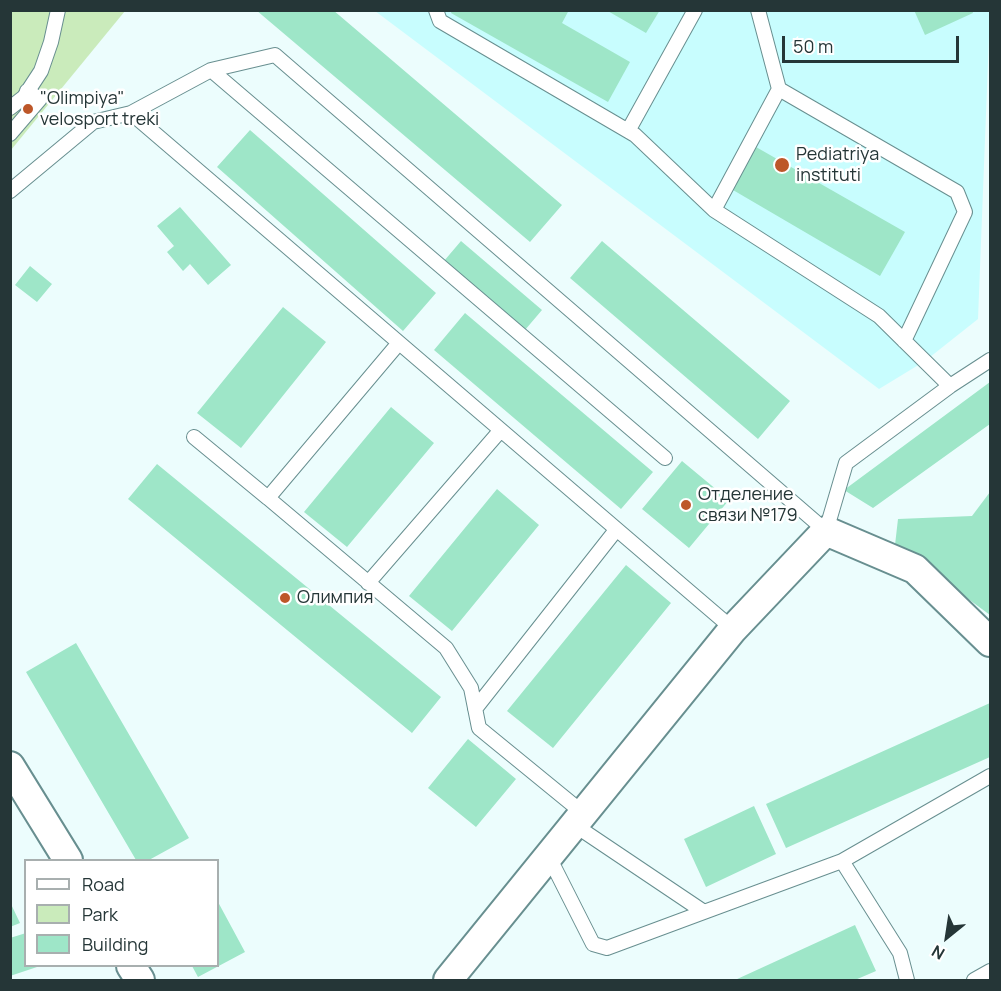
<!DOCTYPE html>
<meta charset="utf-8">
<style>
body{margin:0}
#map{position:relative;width:1001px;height:991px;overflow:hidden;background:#ecfdfd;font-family:Manrope,sans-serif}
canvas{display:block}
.frame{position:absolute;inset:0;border:12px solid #253637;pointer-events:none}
.legend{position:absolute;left:24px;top:859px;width:195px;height:108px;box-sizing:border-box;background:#fff;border:2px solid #a8afaf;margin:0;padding:8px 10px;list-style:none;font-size:18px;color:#253637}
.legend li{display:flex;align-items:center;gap:12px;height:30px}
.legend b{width:30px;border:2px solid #a8afaf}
.north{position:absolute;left:917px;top:907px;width:60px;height:60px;-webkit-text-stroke:4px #fff;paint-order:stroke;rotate:210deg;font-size:16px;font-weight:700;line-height:24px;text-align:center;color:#253637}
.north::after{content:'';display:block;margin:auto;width:21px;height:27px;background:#253637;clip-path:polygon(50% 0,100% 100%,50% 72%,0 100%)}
.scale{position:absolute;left:782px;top:36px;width:177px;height:27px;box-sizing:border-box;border:3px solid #253637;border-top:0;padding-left:8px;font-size:18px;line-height:21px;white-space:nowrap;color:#253637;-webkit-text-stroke:4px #fff;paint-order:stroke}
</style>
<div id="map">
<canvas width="1001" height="991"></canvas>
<div class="frame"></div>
<ul class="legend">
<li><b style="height:8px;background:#fff"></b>Road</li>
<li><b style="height:16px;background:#caebbb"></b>Park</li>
<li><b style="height:16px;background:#9ee6c8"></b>Building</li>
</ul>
<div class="north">N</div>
<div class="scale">50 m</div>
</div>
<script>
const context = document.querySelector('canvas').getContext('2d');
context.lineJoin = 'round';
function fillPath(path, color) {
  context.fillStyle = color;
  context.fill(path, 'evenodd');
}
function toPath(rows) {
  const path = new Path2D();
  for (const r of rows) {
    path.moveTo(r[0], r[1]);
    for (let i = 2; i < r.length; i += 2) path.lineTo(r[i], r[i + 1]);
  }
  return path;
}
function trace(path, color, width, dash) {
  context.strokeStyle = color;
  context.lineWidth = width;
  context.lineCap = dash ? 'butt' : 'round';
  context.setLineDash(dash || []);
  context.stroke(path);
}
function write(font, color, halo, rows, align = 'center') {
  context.font = font + ' Manrope,sans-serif';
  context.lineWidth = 5;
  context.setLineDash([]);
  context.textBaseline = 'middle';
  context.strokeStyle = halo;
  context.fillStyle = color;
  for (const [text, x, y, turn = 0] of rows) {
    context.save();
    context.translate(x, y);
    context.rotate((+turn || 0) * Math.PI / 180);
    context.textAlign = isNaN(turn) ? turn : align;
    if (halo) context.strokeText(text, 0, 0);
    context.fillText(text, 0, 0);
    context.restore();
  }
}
fillPath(toPath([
 [375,11,990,11,978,319,925,361,879,389]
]), '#c8fdfe');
fillPath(toPath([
 [11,11,125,11,11,150]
]), '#caebbb');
fillPath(toPath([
 [256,10,333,10,562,205,530,242],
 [452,10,569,10,562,23,630,62,608,102,451,13],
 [606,10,660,10,646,33],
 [914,10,972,10,973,13,925,35],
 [250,130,436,293,403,331,217,167],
 [756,147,905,232,880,276,733,190],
 [180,207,231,265,208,285,190,264,183,271,167,252,174,246,157,226],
 [461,241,542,310,525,330,444,261],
 [602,241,790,401,758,439,570,278],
 [30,266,52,284,37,302,15,285],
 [283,307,326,342,241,448,197,413],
 [465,313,653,472,621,509,434,350],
 [990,382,990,424,873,508,844,490],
 [391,407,434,443,347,547,304,512],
 [682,461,729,500,689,548,642,509],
 [157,464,441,697,412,733,128,499],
 [497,489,539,525,452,631,409,596],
 [990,492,990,615,895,545,898,519,972,516],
 [626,565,671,603,553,748,507,711],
 [76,643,189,838,149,860,136,860,26,672],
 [990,703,990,757,786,848,766,804],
 [468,739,516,779,476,827,428,788],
 [754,806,776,854,706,887,684,839],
 [10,902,20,923,10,927],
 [218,902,245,952,198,977,192,966,218,966],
 [855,925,876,971,855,980,735,980],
 [26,933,26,966,40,966,10,976,10,938]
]), '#9ee6c8');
const lane = toPath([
 [436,10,440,21,635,135,714,210,879,316,950,386],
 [758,10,779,89,957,192,965,212,904,341],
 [211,70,665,458],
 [10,108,24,97,41,71,51,42,58,10],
 [131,113,733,629],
 [628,131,695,10],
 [10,134,40,99,27,91],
 [10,191,93,122,131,113,211,70,275,55,826,531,846,463,950,386,990,360],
 [714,210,779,89],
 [194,437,268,498,398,344],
 [268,498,446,648,471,688,479,728,583,813],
 [368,583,500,431],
 [475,709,616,530],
 [573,824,704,912,842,861,990,776],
 [548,855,593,944,607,948,704,912],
 [842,861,900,953,907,980],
 [974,980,990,971]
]);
const street = toPath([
 [10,766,68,860],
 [131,966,140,980],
 [448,980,733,629,826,531,915,569,990,642]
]);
trace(lane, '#688f90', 16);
trace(street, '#688f90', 32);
trace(lane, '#fff', 14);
trace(street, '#fff', 28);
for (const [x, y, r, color] of [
 [28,109,6,"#bd5729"],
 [782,165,8,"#bd5729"],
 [686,505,6,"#bd5729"],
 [285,598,6,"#bd5729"]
]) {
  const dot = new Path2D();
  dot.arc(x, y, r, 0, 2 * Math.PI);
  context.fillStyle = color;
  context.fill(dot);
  trace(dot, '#fff', 2);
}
write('18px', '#253637', '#fff', [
 ["\"Olimpiya\"",40,99],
 ["velosport treki",40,120],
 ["Pediatriya",796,155],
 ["instituti",796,176],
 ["Отделение",698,495],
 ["связи №179",698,516],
 ["Олимпия",297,598]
], 'left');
</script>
